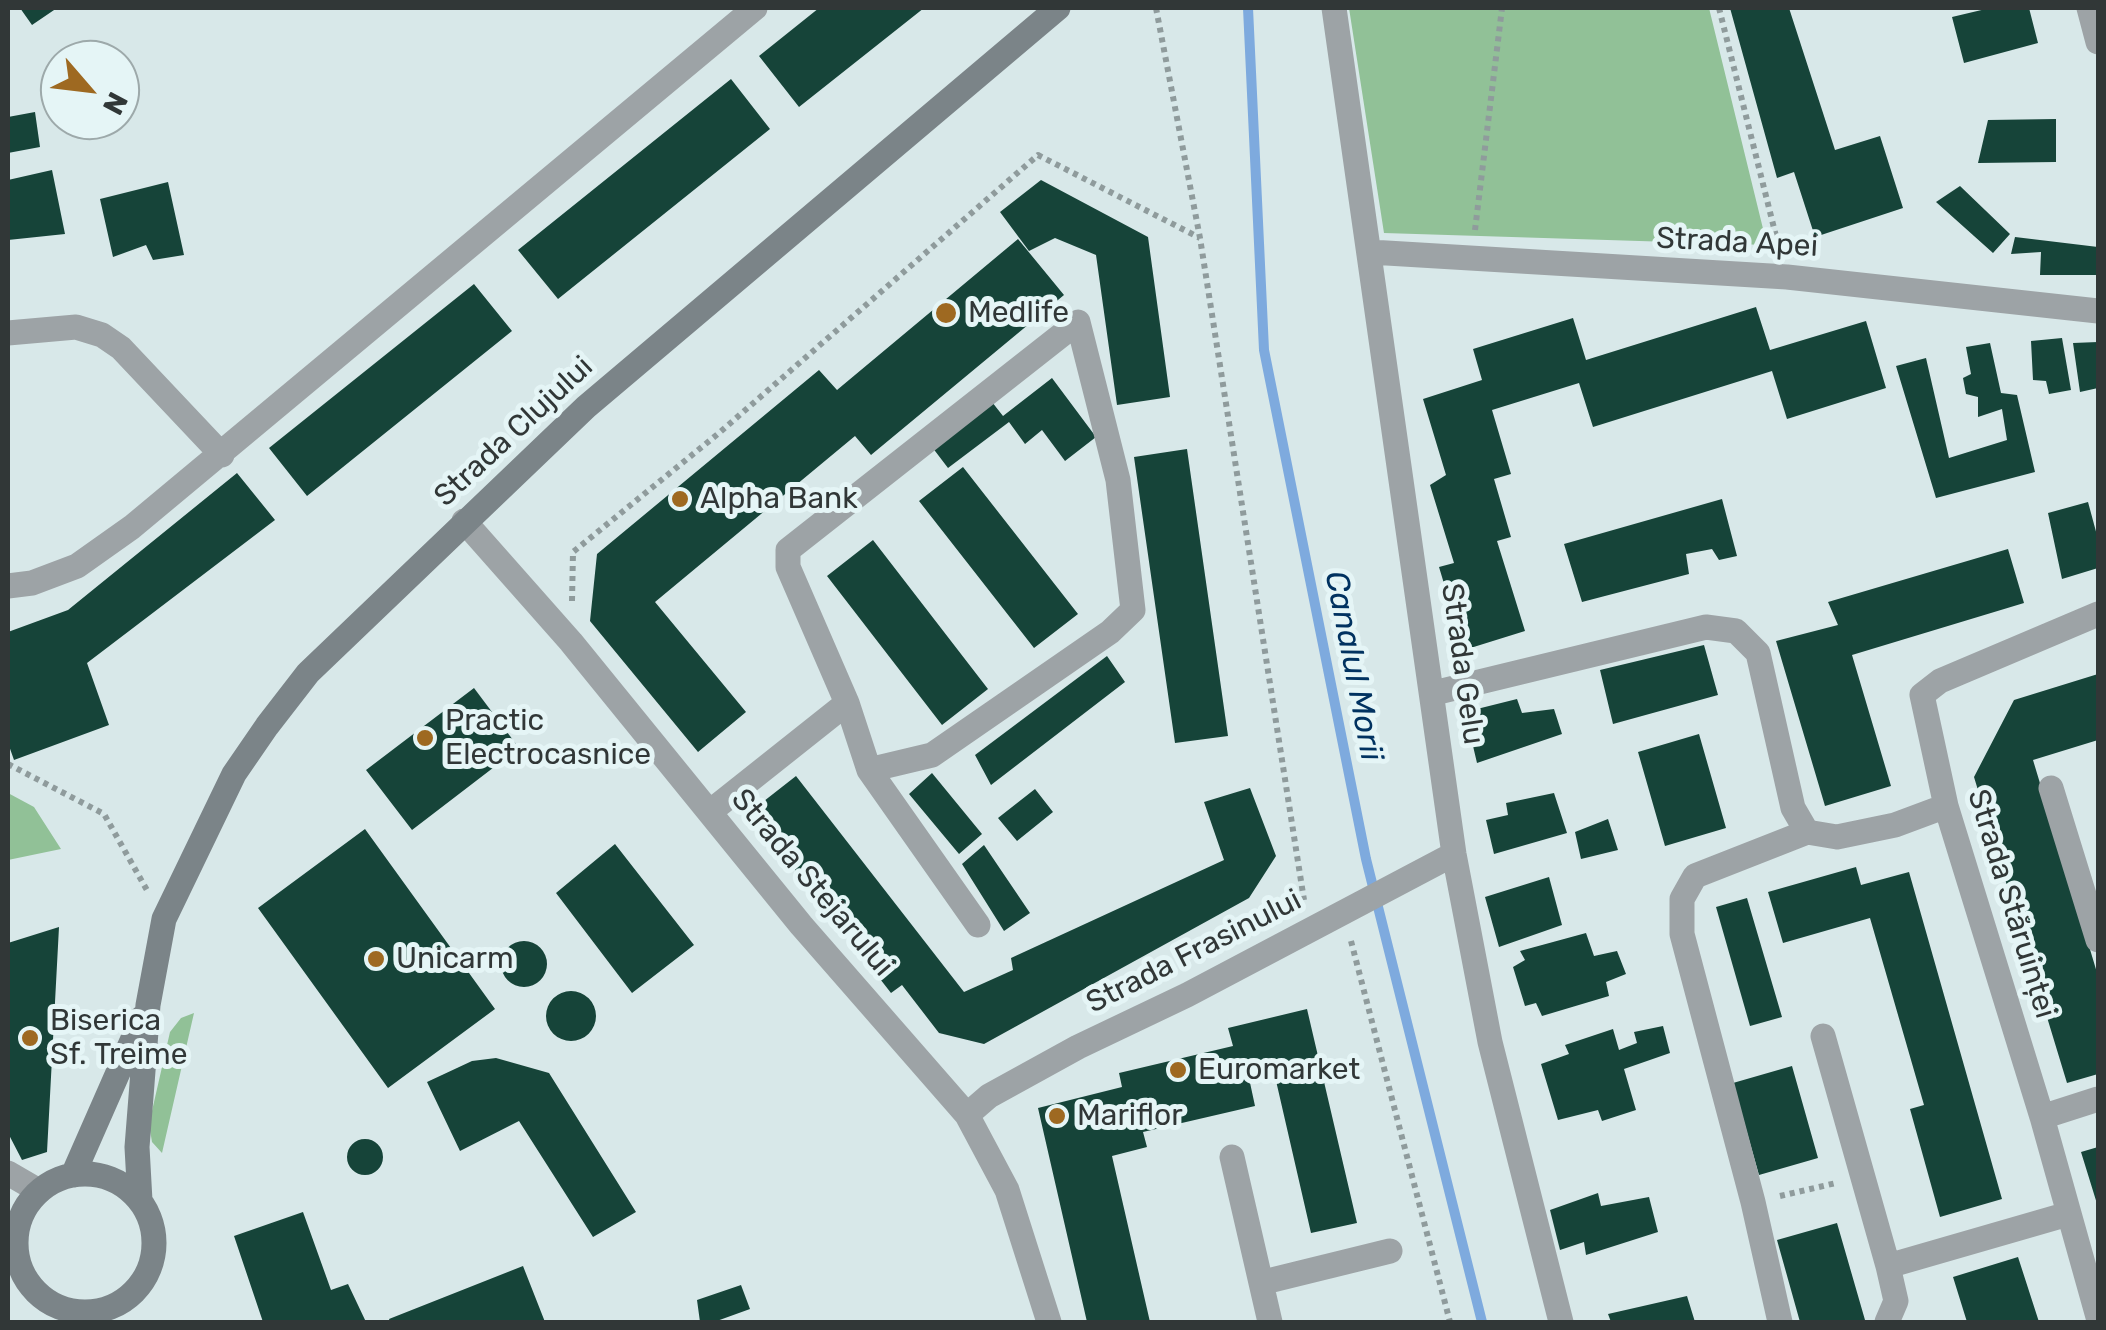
<!DOCTYPE html>
<meta charset="utf-8">
<style>
body{margin:0}
#map{position:relative;width:2106px;height:1330px;overflow:hidden;background:#d8e8e9;font-family:Rubik,sans-serif}
canvas{display:block}
.frame{position:absolute;inset:0;border:10px solid #313737;pointer-events:none}
.north{position:absolute;left:40px;top:40px;width:100px;height:100px;box-sizing:border-box;background:#e5f5f6;border:2px solid #9da9aa;border-radius:50%;rotate:118deg;font-size:28px;font-weight:700;line-height:40px;text-align:center;color:#313737}
.north::after{content:'';display:block;margin:auto;width:35px;height:45px;background:#9e6921;clip-path:polygon(50% 0,100% 100%,50% 72%,0 100%)}
</style>
<div id="map">
<canvas width="2106" height="1330"></canvas>
<div class="frame"></div>
<div class="north">N</div>
</div>
<script>
const context = document.querySelector('canvas').getContext('2d');
context.lineJoin = 'round';
function fillPath(path, color) {
  context.fillStyle = color;
  context.fill(path, 'evenodd');
}
function toPath(rows) {
  const path = new Path2D();
  for (const r of rows) {
    if (r.length === 3) {
      path.moveTo(r[0] + r[2], r[1]);
      path.arc(r[0], r[1], r[2], 0, 2 * Math.PI);
      continue;
    }
    path.moveTo(r[0], r[1]);
    for (let i = 2; i < r.length; i += 2) path.lineTo(r[i], r[i + 1]);
  }
  return path;
}
function trace(path, color, width, dash) {
  context.strokeStyle = color;
  context.lineWidth = width;
  context.lineCap = dash ? 'butt' : 'round';
  context.setLineDash(dash || []);
  context.stroke(path);
}
function write(font, color, halo, rows, align = 'center') {
  context.font = font + ' Rubik,sans-serif';
  context.lineWidth = 10;
  context.setLineDash([]);
  context.textBaseline = 'middle';
  context.strokeStyle = halo;
  context.fillStyle = color;
  for (const [text, x, y, turn = 0] of rows) {
    context.save();
    context.translate(x, y);
    context.rotate((+turn || 0) * Math.PI / 180);
    context.textAlign = isNaN(turn) ? turn : align;
    if (halo) context.strokeText(text, 0, 0);
    context.fillText(text, 0, 0);
    context.restore();
  }
}
fillPath(toPath([
 [1349,8,1709,8,1767,245,1384,233],
 [8,793,34,807,61,849,8,860],
 [194,1013,162,1153,152,1142,149,1124,170,1032,181,1018]
]), '#91c197');
trace(toPath([
 [1248,8,1264,350,1366,859,1482,1322]
]), '#7eaade', 10);
fillPath(toPath([
 [20,8,57,8,32,25],
 [819,8,924,8,799,107,759,56],
 [1730,8,1789,8,1835,150,1880,136,1903,208,1815,237,1794,172,1777,178],
 [1990,8,2029,8,2038,43,1964,63,1952,17],
 [731,79,770,129,558,299,518,250],
 [35,112,40,147,8,153,8,117],
 [2056,119,2056,162,1978,163,1988,120],
 [52,170,65,234,8,240,8,180],
 [1041,180,1148,237,1170,397,1117,405,1096,255,1055,238,1029,251,1000,212],
 [168,182,184,255,153,260,146,245,113,257,100,199],
 [1960,186,2010,234,1993,253,1936,202],
 [2015,237,2098,247,2098,275,2040,275,2041,252,2011,254],
 [1018,239,1064,295,871,455,855,436,655,602,746,712,698,752,590,621,597,554,819,370,837,390],
 [474,284,512,331,307,496,269,448],
 [1756,307,1770,350,1866,321,1886,388,1787,419,1772,371,1593,427,1579,383,1492,410,1511,474,1494,479,1511,537,1497,541,1525,631,1464,650,1439,567,1454,563,1430,485,1446,475,1423,399,1482,380,1473,349,1573,318,1586,360],
 [2062,338,2071,390,2049,394,2046,381,2033,380,2031,341],
 [2098,342,2098,388,2080,392,2073,343],
 [1990,343,2001,393,2017,395,2035,472,1936,498,1896,366,1926,358,1949,458,2007,440,2002,409,1978,417,1978,397,1966,394,1963,378,1971,374,1966,347],
 [1052,378,1096,437,1065,461,1042,430,1025,444,1009,422,948,468,932,447,992,402,1003,416],
 [1187,449,1228,736,1175,743,1134,457],
 [963,467,1078,614,1034,648,919,501],
 [237,473,275,520,87,663,109,725,14,760,8,743,8,632,68,610],
 [1722,499,1737,556,1719,560,1712,549,1686,554,1689,574,1582,602,1564,544],
 [2088,502,2098,539,2098,568,2062,579,2048,513],
 [873,540,988,689,942,725,827,576],
 [2008,549,2024,603,1852,655,1891,786,1825,806,1776,641,1838,625,1828,602],
 [1704,645,1718,695,1613,724,1600,670],
 [1107,656,1125,682,991,785,975,755],
 [2098,674,2098,740,2033,760,2098,976,2098,1074,2067,1083,1974,777,2014,700],
 [474,688,519,748,412,830,366,770],
 [1517,699,1522,713,1554,709,1562,734,1477,763,1465,712],
 [1699,734,1726,828,1665,846,1638,752],
 [932,773,982,834,959,854,909,794],
 [796,776,964,992,1013,970,1011,958,1224,860,1204,802,1250,788,1276,856,1249,898,984,1044,939,1033,902,985,891,993,750,812],
 [1035,789,1053,812,1017,841,998,818],
 [1554,793,1567,833,1494,854,1486,820,1508,815,1506,803],
 [1608,819,1618,850,1581,859,1575,832],
 [365,829,495,1009,388,1088,258,908],
 [615,844,694,945,632,993,556,893],
 [984,845,1030,913,1004,931,962,864],
 [1856,867,1861,885,1909,872,2002,1199,1940,1217,1910,1109,1924,1105,1870,918,1783,943,1768,892],
 [1549,877,1562,925,1499,947,1485,897],
 [1747,898,1782,1017,1750,1026,1716,907],
 [59,927,47,1152,22,1160,8,1133,8,943],
 [1586,933,1594,956,1617,951,1626,974,1606,982,1609,996,1542,1016,1536,1003,1525,1006,1513,967,1525,960,1520,951],
 [524,964,23],
 [571,1016,25],
 [1307,1009,1357,1223,1311,1233,1274,1072,1249,1078,1255,1106,1143,1132,1147,1147,1112,1156,1150,1322,1087,1322,1038,1108,1122,1087,1119,1073,1233,1046,1228,1028],
 [1663,1026,1670,1053,1624,1069,1636,1110,1602,1121,1598,1110,1558,1120,1541,1064,1569,1054,1565,1045,1613,1029,1619,1050,1637,1043,1634,1032],
 [496,1058,549,1073,636,1212,593,1237,519,1121,460,1151,427,1082,472,1061],
 [1792,1066,1818,1158,1759,1175,1733,1083],
 [365,1157,18],
 [2098,1147,2098,1207,2081,1152],
 [1598,1193,1601,1206,1649,1197,1658,1232,1586,1255,1584,1242,1560,1250,1550,1210],
 [303,1212,331,1290,348,1284,366,1322,263,1322,234,1236],
 [1837,1223,1865,1320,1800,1322,1777,1240],
 [2018,1257,2039,1322,1967,1322,1953,1277],
 [523,1266,545,1322,390,1322,389,1319],
 [741,1285,750,1309,714,1322,700,1322,697,1300],
 [1687,1296,1695,1322,1611,1322,1608,1314]
]), '#164439');
trace(toPath([
 [1156,8,1200,238,1304,900],
 [1719,8,1780,252],
 [1475,230,1502,8],
 [572,601,573,552,719,433,1038,155,1200,238],
 [8,764,104,814,148,892],
 [1351,941,1450,1322],
 [1780,1196,1836,1183]
]), '#8f9b9c', 6, [5, 5]);
trace(toPath([
 [1334,8,1454,854,1490,1042,1561,1322],
 [2089,8,2098,42],
 [1370,252,1787,277,2098,311],
 [8,333,76,327,102,335,121,348,222,455],
 [464,521,571,642,801,925,967,1115,1007,1190,1049,1322],
 [8,586,32,583,77,566,132,527,755,8],
 [2098,614,1940,681,1922,695,1946,806,2042,1117,2098,1317],
 [1434,693,1706,627,1736,631,1758,653,1793,808,1807,832,1837,837,1895,825,1946,806],
 [869,770,978,925],
 [2051,788,2098,940],
 [711,811,847,703,869,770,932,755,1110,632,1133,610,1118,480,1078,322,788,550,788,567,847,703],
 [1823,1036,1888,1266],
 [967,1115,989,1096,1078,1047,1187,995,1454,854],
 [2042,1117,2098,1099],
 [1232,1157,1270,1322],
 [1264,1282,1390,1251],
 [1780,1322,1753,1202,1682,934,1682,899,1695,876,1807,832],
 [1887,1322,1896,1301,1888,1266,2068,1214]
]), '#9da3a6', 25);
trace(toPath([
 [8,1173,39,1191],
 [8,1238,17,1260]
]), '#9da3a6', 25);
trace(toPath([
 [85,1243,69],
 [73,1175,142,1018],
 [140,1201,137,1147,142,1084,148,1005,164,919,234,774,267,726,308,673,586,407,1058,8]
]), '#7b8488', 25);
for (const [x, y, r, color] of [
 [946,313,12,"#9e6921"],
 [680,499,10,"#9e6921"],
 [425,738,10,"#9e6921"],
 [376,959,10,"#9e6921"],
 [30,1038,10,"#9e6921"],
 [1178,1070,10,"#9e6921"],
 [1057,1116,10,"#9e6921"]
]) {
  const dot = new Path2D();
  dot.arc(x, y, r, 0, 2 * Math.PI);
  context.fillStyle = color;
  context.fill(dot);
  trace(dot, '#e5f5f6', 4);
}
write('30px', '#313737', '#e5f5f6', [
 ["Strada Apei",1737,243,3],
 ["Strada Clujului",514,432,-43],
 ["Strada Gelu",1462,664,82],
 ["Strada Stejarului",812,883,50],
 ["Strada Stăruinței",2011,904,73],
 ["Strada Frasinului",1194,952,-27]
]);
write('30px', '#313737', '#e5f5f6', [
 ["Medlife",968,313],
 ["Alpha Bank",700,499],
 ["Practic",445,721],
 ["Electrocasnice",445,755],
 ["Unicarm",396,959],
 ["Biserica",50,1021],
 ["Sf. Treime",50,1055],
 ["Euromarket",1198,1070],
 ["Mariflor",1077,1116]
], 'left');
write('italic 32px', '#013260', '#e5f5f6', [
 ["Canalul Morii",1353,666,79]
]);
</script>
